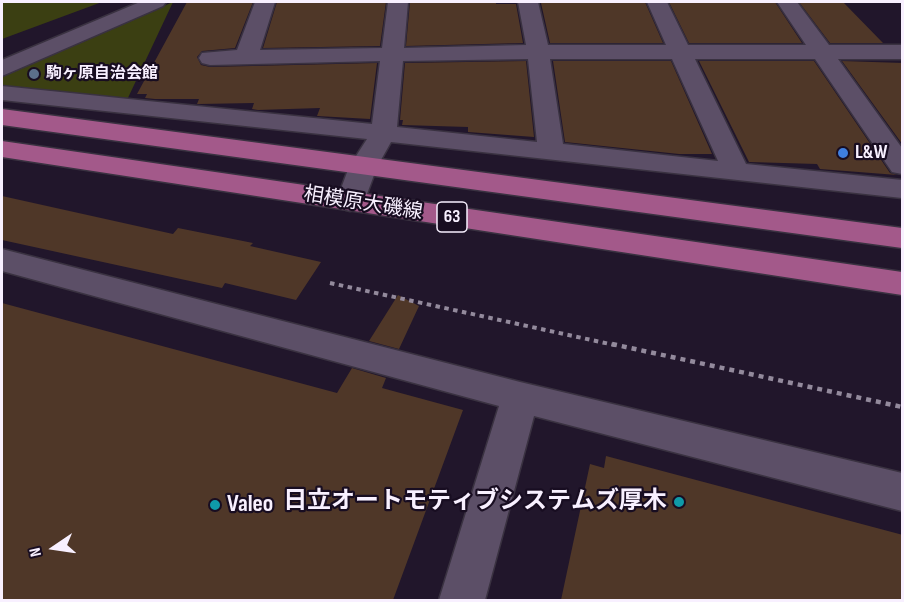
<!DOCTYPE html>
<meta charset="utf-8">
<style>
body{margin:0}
#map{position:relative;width:904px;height:602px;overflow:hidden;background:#21162b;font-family:"Sofia Sans Condensed",sans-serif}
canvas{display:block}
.frame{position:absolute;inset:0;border:3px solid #f8f0ff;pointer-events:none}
.north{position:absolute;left:24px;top:518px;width:60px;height:60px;-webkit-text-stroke:4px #180d21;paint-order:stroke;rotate:257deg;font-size:16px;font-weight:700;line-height:24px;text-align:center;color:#f8f0ff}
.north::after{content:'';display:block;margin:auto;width:21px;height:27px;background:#f8f0ff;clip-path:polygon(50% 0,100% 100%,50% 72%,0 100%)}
</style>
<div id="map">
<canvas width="904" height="602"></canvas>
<div class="frame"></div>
<div class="north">N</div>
</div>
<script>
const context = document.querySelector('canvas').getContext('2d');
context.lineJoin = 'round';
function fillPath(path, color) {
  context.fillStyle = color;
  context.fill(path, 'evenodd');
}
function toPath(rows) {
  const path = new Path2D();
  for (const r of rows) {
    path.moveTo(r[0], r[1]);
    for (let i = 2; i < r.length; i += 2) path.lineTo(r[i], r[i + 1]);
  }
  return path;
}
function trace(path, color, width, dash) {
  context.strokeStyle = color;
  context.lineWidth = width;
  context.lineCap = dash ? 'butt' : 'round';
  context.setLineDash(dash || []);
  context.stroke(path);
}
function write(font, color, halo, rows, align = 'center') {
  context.font = font + ' "Sofia Sans Condensed","Noto Sans JP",sans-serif';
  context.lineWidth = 4.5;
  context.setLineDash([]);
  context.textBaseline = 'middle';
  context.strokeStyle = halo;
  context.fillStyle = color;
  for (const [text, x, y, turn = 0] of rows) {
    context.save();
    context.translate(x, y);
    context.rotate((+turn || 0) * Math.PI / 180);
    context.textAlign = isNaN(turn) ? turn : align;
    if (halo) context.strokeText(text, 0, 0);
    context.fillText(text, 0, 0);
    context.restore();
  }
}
fillPath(toPath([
 [2,2,102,2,2,39],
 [173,2,127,100,2,88,2,77]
]), '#3b3f12');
fillPath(toPath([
 [187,2,253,2,235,48,202,51,197,57,201,65,210,67,377,63,370,119,317,116,320,108,258,110,252,109,254,103,199,104,197,104,199,99,155,99,145,98,147,94,137,94],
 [277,2,386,2,380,46,263,48],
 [410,2,496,2,496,4,516,4,523,43,406,46],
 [592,2,645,2,663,43,550,43,541,3],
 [669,2,775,2,802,43,689,43],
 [799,2,843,2,883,43,830,43],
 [526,61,534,137,468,132,468,127,402,125,403,120,400,120,405,63],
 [553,61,671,61,712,154,679,154,565,142],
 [699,61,814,61,890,173,897,175,820,169,817,164,749,162],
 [842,61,903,63,903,145],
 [2,196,173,234,178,228,253,243,250,246,321,262,296,300,225,283,222,288,2,240],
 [398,295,419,306,399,349,369,341],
 [2,303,337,393,352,368,386,378,382,388,463,410,393,600,2,600],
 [606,456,903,535,903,600,561,600,590,464,604,468]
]), '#4f3728');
const minor = toPath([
 [140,2,166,2,163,6,2,76,2,60,140,2],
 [255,2,275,2,260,50,382,48,388,2,408,2,404,48,526,45,518,2,538,2,548,45,666,45,647,2,667,2,688,45,806,45,777,2,797,2,829,45,902,45,902,59,838,59,902,148,902,174,892,172,815,59,695,59,746,164,902,180,902,198,391,142,377,167,364,202,360,208,350,211,340,208,336,202,349,167,367,139,2,100,2,86,372,124,380,61,210,65,202,63,199,58,202,53,237,50,255,2],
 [528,59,537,142,397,127,403,61,528,59],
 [550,59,672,59,718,161,563,144,550,59],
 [2,249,520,382,902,473,902,511,534,416,485,600,439,600,499,406,2,271,2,249]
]);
const major = toPath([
 [2,109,902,228,902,248,2,125,2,109],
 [2,141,902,272,902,295,2,157,2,141]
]);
trace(minor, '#3a3241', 3);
trace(major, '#3a3241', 3);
trace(toPath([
 [330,283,619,346]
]), '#938a9c', 4, [4.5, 4.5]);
trace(toPath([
 [612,344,902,407]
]), '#938a9c', 4.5, [5, 5]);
fillPath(minor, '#5c4f67');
fillPath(major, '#a3598a');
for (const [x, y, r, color] of [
 [34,74,6,"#5c6f8a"],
 [843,153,6,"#3f7fe0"],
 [679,502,6,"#0f9aa8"],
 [215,505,6,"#0f9aa8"]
]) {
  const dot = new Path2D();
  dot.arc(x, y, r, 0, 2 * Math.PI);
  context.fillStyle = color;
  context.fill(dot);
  trace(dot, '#180d21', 2);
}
write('bold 16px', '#f8f0ff', '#180d21', [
 ["駒ヶ原自治会館",46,74]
], 'left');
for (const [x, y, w] of [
 [452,217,30]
]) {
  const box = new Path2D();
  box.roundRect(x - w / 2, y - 15, w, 30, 4.5);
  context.fillStyle = '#180d21';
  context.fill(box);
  trace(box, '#f8f0ff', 1.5);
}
write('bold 18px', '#f8f0ff', null, [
 ["63",452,217]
]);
write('bold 20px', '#f8f0ff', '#180d21', [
 ["L&W",855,153]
], 'left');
write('20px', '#f8f0ff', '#180d21', [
 ["相模原大磯線",363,204,9]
]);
write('bold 24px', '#f8f0ff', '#180d21', [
 ["日立オートモティブシステムズ厚木",667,502],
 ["Valeo",227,505,"left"]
], 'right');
</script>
